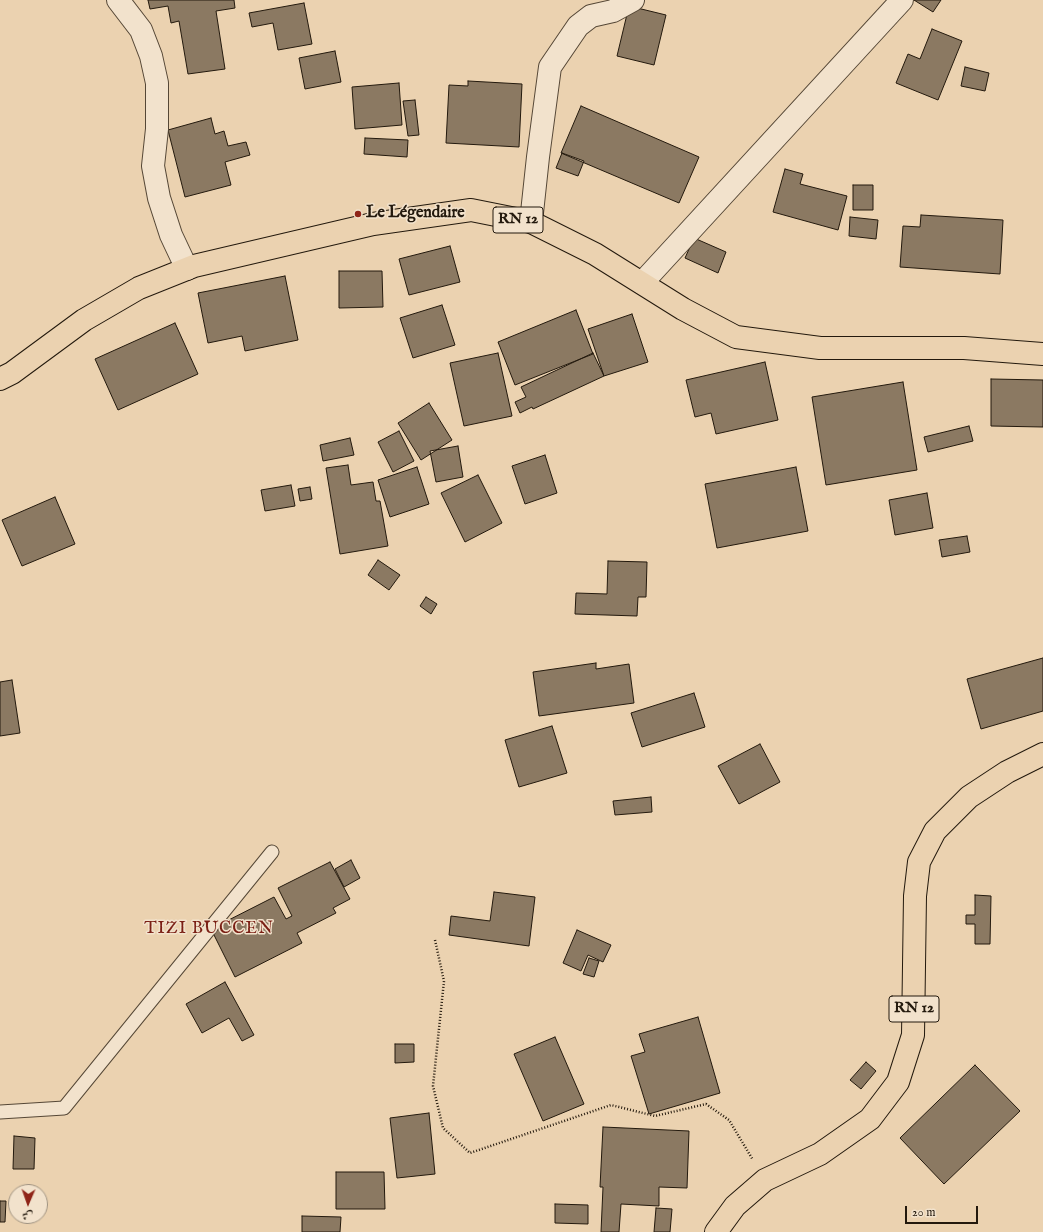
<!DOCTYPE html>
<meta charset="utf-8">
<style>
body{margin:0}
#map{position:relative;width:1043px;height:1232px;overflow:hidden;background:#ebd2b0;font-family:"IM FELL English",Amiri,serif}
canvas{display:block}
.north{position:absolute;left:8px;top:1184px;width:40px;height:40px;box-sizing:border-box;background:#f2e2cc;border:1px solid #9f9280;border-radius:50%;rotate:182deg;font-size:11px;font-weight:700;line-height:16px;text-align:center;color:#23190d}
.north::after{content:'';display:block;margin:auto;width:14px;height:18px;background:#8f2418;clip-path:polygon(50% 0,100% 100%,50% 72%,0 100%)}
.scale{position:absolute;left:905px;top:1206px;width:73px;height:18px;box-sizing:border-box;border:2px solid #23190d;border-top:0;padding-left:5px;font-size:12px;line-height:14px;white-space:nowrap;color:#23190d;-webkit-text-stroke:3px #f2e2cc;paint-order:stroke}
</style>
<div id="map">
<canvas width="1043" height="1232"></canvas>
<div class="north">ش</div>
<div class="scale">20 m</div>
</div>
<script>
const context = document.querySelector('canvas').getContext('2d');
context.lineJoin = 'round';
function fillPath(path, color) {
  context.fillStyle = color;
  context.fill(path, 'evenodd');
}
function toPath(rows) {
  const path = new Path2D();
  for (const r of rows) {
    path.moveTo(r[0], r[1]);
    for (let i = 2; i < r.length; i += 2) path.lineTo(r[i], r[i + 1]);
  }
  return path;
}
function trace(path, color, width, dash) {
  context.strokeStyle = color;
  context.lineWidth = width;
  context.lineCap = dash ? 'butt' : 'round';
  context.setLineDash(dash || []);
  context.stroke(path);
}
function write(font, color, halo, rows, align = 'center') {
  context.font = font + ' "IM FELL English",serif';
  context.lineWidth = 3;
  context.setLineDash([]);
  context.textBaseline = 'middle';
  context.strokeStyle = halo;
  context.fillStyle = color;
  for (const [text, x, y, turn = 0] of rows) {
    context.save();
    context.translate(x, y);
    context.rotate((+turn || 0) * Math.PI / 180);
    context.textAlign = isNaN(turn) ? turn : align;
    if (halo) context.strokeText(text, 0, 0);
    context.fillText(text, 0, 0);
    context.restore();
  }
}
const building = toPath([
 [148,0,234,0,235,8,216,11,225,69,188,74,179,21,171,23,168,6,150,9,148,0],
 [914,0,941,0,933,12,914,0],
 [304,3,312,44,278,50,273,23,252,27,249,13,304,3],
 [629,6,666,15,654,65,617,56,629,6],
 [932,29,962,41,938,100,896,83,908,54,920,59,932,29],
 [335,51,341,82,305,89,299,58,335,51],
 [965,67,989,73,985,91,961,86,965,67],
 [468,81,522,84,519,147,446,143,449,85,468,86,468,81],
 [399,83,402,125,355,129,352,87,399,83],
 [415,100,419,135,408,136,403,101,415,100],
 [581,106,699,157,679,203,561,153,581,106],
 [211,118,215,134,224,131,228,146,246,142,250,155,225,162,231,185,185,197,168,130,211,118],
 [365,138,408,140,407,157,364,154,365,138],
 [562,153,584,161,578,176,556,168,562,153],
 [785,169,803,174,800,184,847,196,838,230,773,212,785,169],
 [853,185,873,185,873,210,853,210,853,185],
 [921,215,1003,220,1000,274,900,267,903,226,920,227,921,215],
 [850,217,878,220,876,239,849,236,850,217],
 [694,238,726,252,718,273,685,258,694,238],
 [450,246,460,282,409,295,399,259,450,246],
 [339,271,382,271,383,307,339,308,339,271],
 [285,276,298,340,245,351,242,336,208,343,198,293,285,276],
 [442,305,455,345,413,358,400,318,442,305],
 [576,310,593,354,515,385,498,342,576,310],
 [632,314,648,362,604,376,588,329,632,314],
 [175,323,198,374,118,410,95,359,175,323],
 [498,353,512,416,464,426,450,363,498,353],
 [593,353,604,376,533,409,532,407,520,413,515,402,526,397,521,387,593,353],
 [765,362,778,420,716,434,711,413,695,417,686,380,765,362],
 [991,379,1043,380,1043,427,991,426,991,379],
 [903,382,917,470,826,485,812,397,903,382],
 [429,403,452,440,421,460,398,423,429,403],
 [969,426,973,441,928,452,924,437,969,426],
 [399,431,414,461,393,472,378,442,399,431],
 [350,438,354,455,323,461,320,445,350,438],
 [458,446,463,477,436,482,430,451,458,446],
 [545,455,557,493,525,504,512,466,545,455],
 [348,465,351,485,373,482,376,501,380,501,388,546,340,554,326,468,348,465],
 [417,467,429,504,390,517,378,480,417,467],
 [796,467,808,531,717,548,705,484,796,467],
 [478,475,502,523,465,542,441,493,478,475],
 [291,485,295,506,265,511,261,490,291,485],
 [310,487,312,499,300,501,298,489,310,487],
 [927,493,933,528,895,535,889,500,927,493],
 [55,497,75,544,22,566,2,520,55,497],
 [967,536,970,552,942,557,939,540,967,536],
 [378,560,400,575,389,590,368,575,378,560],
 [608,561,647,562,646,597,638,597,637,616,575,614,576,593,607,594,608,561],
 [426,597,437,604,431,614,420,606,426,597],
 [1043,658,1043,711,981,729,967,679,1043,658],
 [596,663,596,669,629,664,634,703,539,716,533,672,596,663],
 [12,680,20,733,0,736,0,682,12,680],
 [694,693,705,727,642,747,631,713,694,693],
 [552,726,567,773,519,787,505,740,552,726],
 [760,744,780,782,739,804,718,766,760,744],
 [651,797,652,812,615,815,613,801,651,797],
 [351,860,360,878,344,887,335,869,351,860],
 [330,862,350,899,333,908,336,913,297,933,302,943,235,977,211,929,274,897,286,919,292,916,278,888,330,862],
 [494,892,535,897,529,946,449,935,451,916,490,921,494,892],
 [975,895,991,896,990,944,975,944,975,924,966,924,966,915,975,915,975,895],
 [577,930,611,945,603,962,588,955,581,971,563,963,577,930],
 [589,958,599,961,594,977,583,974,589,958],
 [225,982,254,1035,242,1041,229,1018,202,1033,186,1004,225,982],
 [698,1017,720,1093,649,1114,631,1056,645,1052,639,1034,698,1017],
 [555,1037,584,1104,543,1121,514,1054,555,1037],
 [395,1044,414,1044,414,1062,395,1063,395,1044],
 [866,1062,876,1071,861,1089,850,1080,866,1062],
 [975,1065,1020,1111,944,1184,900,1138,975,1065],
 [429,1113,435,1174,397,1178,390,1118,429,1113],
 [603,1127,689,1131,687,1188,659,1187,659,1206,621,1204,619,1232,601,1232,603,1187,600,1187,603,1127],
 [14,1136,35,1138,34,1169,13,1169,14,1136],
 [336,1172,384,1172,385,1209,336,1209,336,1172],
 [0,1201,6,1201,5,1222,0,1222,0,1201],
 [555,1204,588,1205,588,1224,555,1223,555,1204],
 [656,1208,672,1209,670,1232,654,1232,656,1208],
 [302,1216,341,1217,340,1232,302,1232,302,1216]
]);
fillPath(building, '#8b7962');
trace(building, '#23190d', 1);
const lane = toPath([
 [0,1112,64,1108,272,852]
]);
const street = toPath([
 [118,0,141,30,151,56,157,83,157,129,153,166,159,198,171,235,187,269],
 [531,222,538,157,550,67,578,26,591,16,613,11,633,0],
 [642,283,902,0]
]);
const primary = toPath([
 [0,379,12,373,84,320,139,288,194,266,373,224,471,210,531,222,595,254,683,309,736,337,820,348,964,348,1043,354],
 [716,1232,735,1206,765,1180,820,1154,870,1119,898,1082,913,1035,915,896,919,862,935,831,969,797,1007,772,1043,754]
]);
trace(lane, '#554736', 15);
trace(street, '#554736', 24);
trace(primary, '#23190d', 24);
trace(toPath([
 [435,940,444,981,433,1086,443,1128,470,1153,611,1105,655,1116,706,1104,729,1120,753,1160]
]), '#23190d', 2.5, [1, 2]);
trace(lane, '#f2e2cc', 13);
trace(street, '#f2e2cc', 22);
trace(primary, '#ebd2b0', 22);
for (const [x, y, r, color] of [
 [358,214,4,"#8f2418"]
]) {
  const dot = new Path2D();
  dot.arc(x, y, r, 0, 2 * Math.PI);
  context.fillStyle = color;
  context.fill(dot);
  trace(dot, '#f2e2cc', 1.5);
}
for (const [x, y, w] of [
 [518,220,50],
 [914,1009,50]
]) {
  const box = new Path2D();
  box.roundRect(x - w / 2, y - 13, w, 26, 3);
  context.fillStyle = '#f2e2cc';
  context.fill(box);
  trace(box, '#23190d', 1);
}
write('bold 15px', '#23190d', null, [
 ["RN 12",518,220],
 ["RN 12",914,1009]
]);
write('bold 16px', '#23190d', '#f2e2cc', [
 ["Le Légendaire",366,214]
], 'left');
context.letterSpacing = '1px';
write('17px', '#7a1f14', '#f2e2cc', [
 ["TIZI BUCCEN",209,930]
]);
context.letterSpacing = '0px';
</script>
